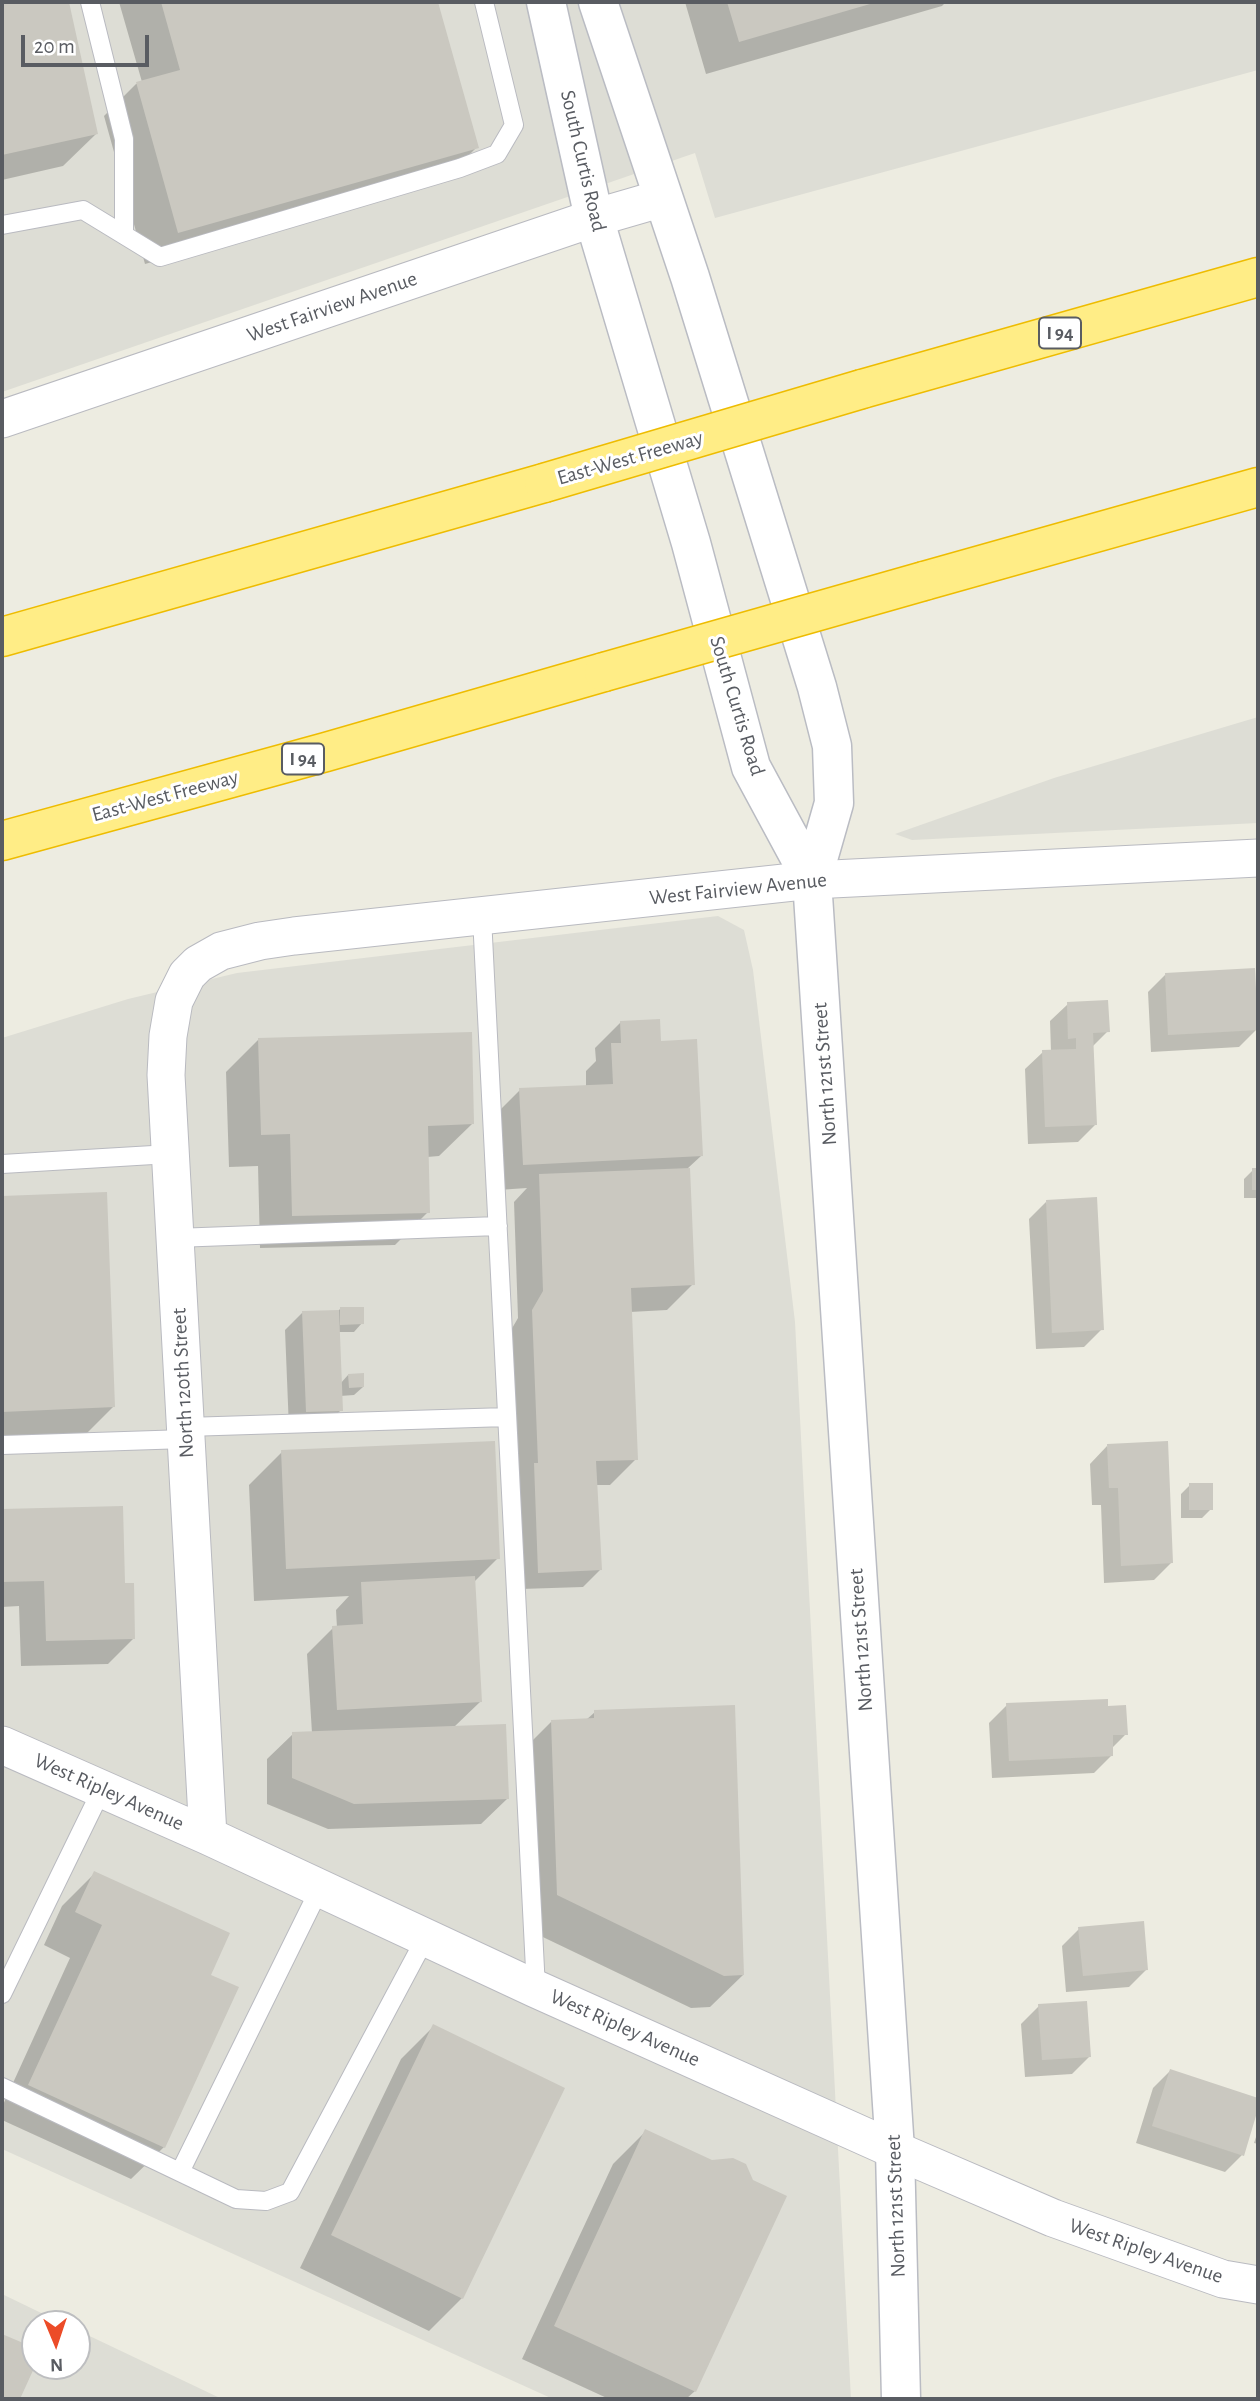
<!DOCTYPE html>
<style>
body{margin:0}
#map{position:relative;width:1260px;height:2401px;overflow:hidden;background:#edece1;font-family:"Alegreya Sans",sans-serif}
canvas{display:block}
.frame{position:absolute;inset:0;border:4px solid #595c62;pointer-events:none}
.north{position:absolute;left:21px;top:2310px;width:70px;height:70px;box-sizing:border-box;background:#fff;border:2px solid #bdbec0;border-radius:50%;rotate:178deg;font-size:19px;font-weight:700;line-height:28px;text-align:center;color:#595c62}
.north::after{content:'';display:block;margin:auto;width:24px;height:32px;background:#ec4c28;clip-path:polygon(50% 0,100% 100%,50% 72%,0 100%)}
.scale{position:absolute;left:21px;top:35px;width:128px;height:32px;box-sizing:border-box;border:4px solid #595c62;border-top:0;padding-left:9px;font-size:21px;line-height:24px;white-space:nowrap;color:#595c62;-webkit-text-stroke:5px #fff;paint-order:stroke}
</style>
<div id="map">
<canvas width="1260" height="2401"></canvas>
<div class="frame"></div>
<div class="north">N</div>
<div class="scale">20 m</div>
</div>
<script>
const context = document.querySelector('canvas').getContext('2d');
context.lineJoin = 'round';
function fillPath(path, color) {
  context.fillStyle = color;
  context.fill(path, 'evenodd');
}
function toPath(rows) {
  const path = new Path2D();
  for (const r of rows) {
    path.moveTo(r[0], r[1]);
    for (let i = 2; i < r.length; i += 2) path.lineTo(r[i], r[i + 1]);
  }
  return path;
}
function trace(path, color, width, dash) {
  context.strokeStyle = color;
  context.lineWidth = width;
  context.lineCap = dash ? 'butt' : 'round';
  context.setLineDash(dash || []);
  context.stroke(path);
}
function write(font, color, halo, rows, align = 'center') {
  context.font = font + ' "Alegreya Sans",sans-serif';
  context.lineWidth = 6;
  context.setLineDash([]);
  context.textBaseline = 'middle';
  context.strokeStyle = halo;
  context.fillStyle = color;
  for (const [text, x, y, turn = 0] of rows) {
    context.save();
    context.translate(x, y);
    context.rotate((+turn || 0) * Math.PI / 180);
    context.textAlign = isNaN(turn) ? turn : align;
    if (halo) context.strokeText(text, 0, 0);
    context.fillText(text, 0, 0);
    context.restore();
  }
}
fillPath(toPath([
 [2,2,1258,2,1258,70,715,218,695,153,2,392],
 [1258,717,1258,823,912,840,895,834,1054,778],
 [718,916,744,930,753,970,795,1322,851,2399,553,2399,2,2149,2,1038,128,999,237,973],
 [2,2294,64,2324,35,2324,35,2366,77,2366,77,2330,222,2399,2,2399]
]), '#ddddd5');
fillPath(toPath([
 [2,2,67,2,96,134,63,166,2,180],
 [119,2,436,2,477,147,444,180,145,264,104,116,136,84,142,82],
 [685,2,946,2,942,6,706,74],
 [1165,975,1256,1030,1239,1047,1151,1052,1148,992],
 [1068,1004,1108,1031,1092,1047,1095,1125,1078,1142,1028,1144,1025,1069,1043,1052,1051,1052,1050,1021],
 [621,1022,659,1043,701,1156,688,1168,693,1284,667,1310,630,1312,636,1459,610,1485,596,1485,601,1569,583,1587,521,1589,507,1337,518,1318,514,1202,527,1188,498,1190,494,1116,520,1090,586,1087,586,1071,596,1061,595,1048],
 [259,1039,472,1124,439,1156,427,1157,428,1212,395,1245,260,1248,258,1166,229,1167,226,1072],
 [1253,1170,1258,1170,1258,1198,1244,1198,1244,1179],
 [105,1194,113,1407,80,1440,2,1443,2,1197],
 [1046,1202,1102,1329,1084,1347,1036,1349,1029,1219],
 [341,1308,362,1323,354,1332,338,1332,340,1384,348,1375,363,1387,354,1395,340,1396,341,1410,323,1428,289,1429,285,1330,302,1313,338,1311],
 [1107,1446,1171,1563,1154,1580,1104,1583,1101,1505,1092,1505,1090,1464],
 [282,1452,498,1558,473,1583,480,1702,454,1727,507,1799,481,1824,328,1829,267,1804,267,1759,293,1734,312,1733,307,1654,333,1628,337,1628,336,1610,349,1596,254,1601,249,1485],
 [1190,1485,1211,1509,1202,1518,1181,1518,1181,1494],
 [122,1508,123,1585,134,1638,108,1664,21,1666,19,1606,2,1607,2,1511],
 [1007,1705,1107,1708,1126,1734,1111,1749,1112,1755,1094,1773,992,1778,989,1723],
 [595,1712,743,1975,710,2007,691,2008,524,1928,518,1755,551,1722,586,1720],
 [95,1873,208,1976,164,2147,131,2179,2,2120,2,2107,70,1958,44,1945,62,1906],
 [1079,1929,1146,1970,1129,1987,1066,1992,1062,1946],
 [1039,2006,1089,2057,1072,2074,1025,2077,1021,2024],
 [434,2026,462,2298,429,2331,300,2268,401,2059],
 [1170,2071,1258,2099,1242,2155,1225,2172,1136,2143,1153,2088],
 [1258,2131,1258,2144,1254,2143],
 [645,2132,695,2391,686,2399,609,2399,522,2359,613,2164]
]), '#0003');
fillPath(toPath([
 [2,2,69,2,98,134,2,155],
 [161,2,438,2,479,148,178,233,136,82,180,70],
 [727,2,877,2,739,42],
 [1255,968,1258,1030,1168,1035,1165,973],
 [1108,1000,1110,1032,1093,1033,1097,1125,1045,1127,1042,1050,1076,1049,1076,1038,1068,1039,1067,1002],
 [660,1019,661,1041,697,1039,703,1156,523,1165,519,1088,613,1084,611,1043,621,1043,620,1021],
 [472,1032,474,1124,428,1126,430,1213,292,1216,290,1134,261,1135,258,1038],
 [690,1168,695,1285,631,1288,638,1460,596,1461,602,1570,538,1573,534,1463,538,1463,532,1310,543,1291,539,1174],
 [1252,1168,1258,1168,1258,1190,1252,1190],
 [107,1192,115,1407,2,1412,2,1196],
 [1097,1197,1104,1330,1052,1333,1046,1200],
 [340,1307,364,1307,364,1324,340,1325],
 [339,1310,343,1411,306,1412,302,1311],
 [364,1373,364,1387,349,1388,348,1374],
 [495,1441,500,1559,286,1569,281,1450],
 [1168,1441,1173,1563,1121,1566,1118,1488,1109,1488,1107,1444],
 [1189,1483,1213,1483,1213,1510,1189,1510],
 [123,1506,125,1583,134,1583,135,1639,46,1641,44,1581,2,1582,2,1509],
 [475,1576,482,1702,337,1710,332,1626,363,1624,361,1582],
 [1108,1699,1108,1706,1126,1705,1128,1735,1113,1735,1113,1756,1009,1761,1006,1703],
 [735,1705,744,1975,724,1976,557,1895,551,1720,594,1718,594,1710],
 [506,1724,509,1799,354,1804,292,1778,292,1732],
 [94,1871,230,1933,211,1975,239,1987,165,2148,28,2085,102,1925,75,1912],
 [1144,1921,1148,1970,1083,1976,1078,1927],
 [1087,2001,1091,2057,1042,2060,1038,2004],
 [433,2024,565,2088,463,2299,331,2235],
 [1170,2069,1258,2098,1258,2109,1244,2156,1152,2126],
 [645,2129,712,2160,733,2158,746,2164,753,2180,787,2196,696,2392,554,2326],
 [2,2334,35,2348,35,2366,20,2399,2,2399]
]), '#cac8c0');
const lane = toPath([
 [2,225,83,210,124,235,124,139,90,2],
 [124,235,160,257,460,168,497,154,514,125,484,2],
 [482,917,536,1989],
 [2,1164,170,1154],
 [175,1238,498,1226],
 [186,1427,507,1417],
 [2,1445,186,1439],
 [2,1994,102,1789],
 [2,2087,236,2199,266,2201,290,2192,426,1937],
 [180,2172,320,1888]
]);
const street = toPath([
 [2,419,594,218,663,198],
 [2,1745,208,1836,536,1989,895,2150,1053,2218,1223,2279,1258,2285],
 [208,1836,166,1075,168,1036,174,1001,187,975,198,964,221,951,260,941,294,936,812,880,1258,858]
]);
const secondary = toPath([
 [546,2,594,218,691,543,751,767,812,880],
 [598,2,690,277,817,687,832,746,834,803,812,880,895,2150,901,2399]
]);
const highway = toPath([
 [862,389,1258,277],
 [924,581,1258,487],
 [2,637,544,483],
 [2,841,326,752,604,672]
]);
trace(lane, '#b9bac0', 20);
trace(street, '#b9bac0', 39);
trace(secondary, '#babcc3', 41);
trace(highway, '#eebc00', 41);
trace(lane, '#fff', 18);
trace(street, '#fff', 37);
trace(secondary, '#fff', 38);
trace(highway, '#ffed86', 38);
const highwayBridge = toPath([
 [544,483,862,389],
 [604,672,924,581]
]);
trace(highwayBridge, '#eebc00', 41, []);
trace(highwayBridge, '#ffed86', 38);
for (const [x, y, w] of [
 [1060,333,42],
 [303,759,42]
]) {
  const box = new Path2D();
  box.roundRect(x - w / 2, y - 15.5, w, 31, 5);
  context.fillStyle = '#fff';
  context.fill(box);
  trace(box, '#595c62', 2);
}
write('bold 19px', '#595c62', null, [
 ["I 94",1060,333],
 ["I 94",303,759]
]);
write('21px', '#595c62', '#fff', [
 ["South Curtis Road",583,161,77],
 ["West Fairview Avenue",332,307,-19],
 ["East-West Freeway",630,458,-16],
 ["South Curtis Road",737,706,73],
 ["East-West Freeway",165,796,-15],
 ["West Fairview Avenue",738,889,-6],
 ["North 121st Street",825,1074,-94],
 ["North 120th Street",183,1383,-93],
 ["North 121st Street",861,1640,-94],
 ["West Ripley Avenue",109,1792,24],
 ["West Ripley Avenue",625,2028,24],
 ["North 121st Street",896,2206,-92],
 ["West Ripley Avenue",1146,2251,19]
]);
</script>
